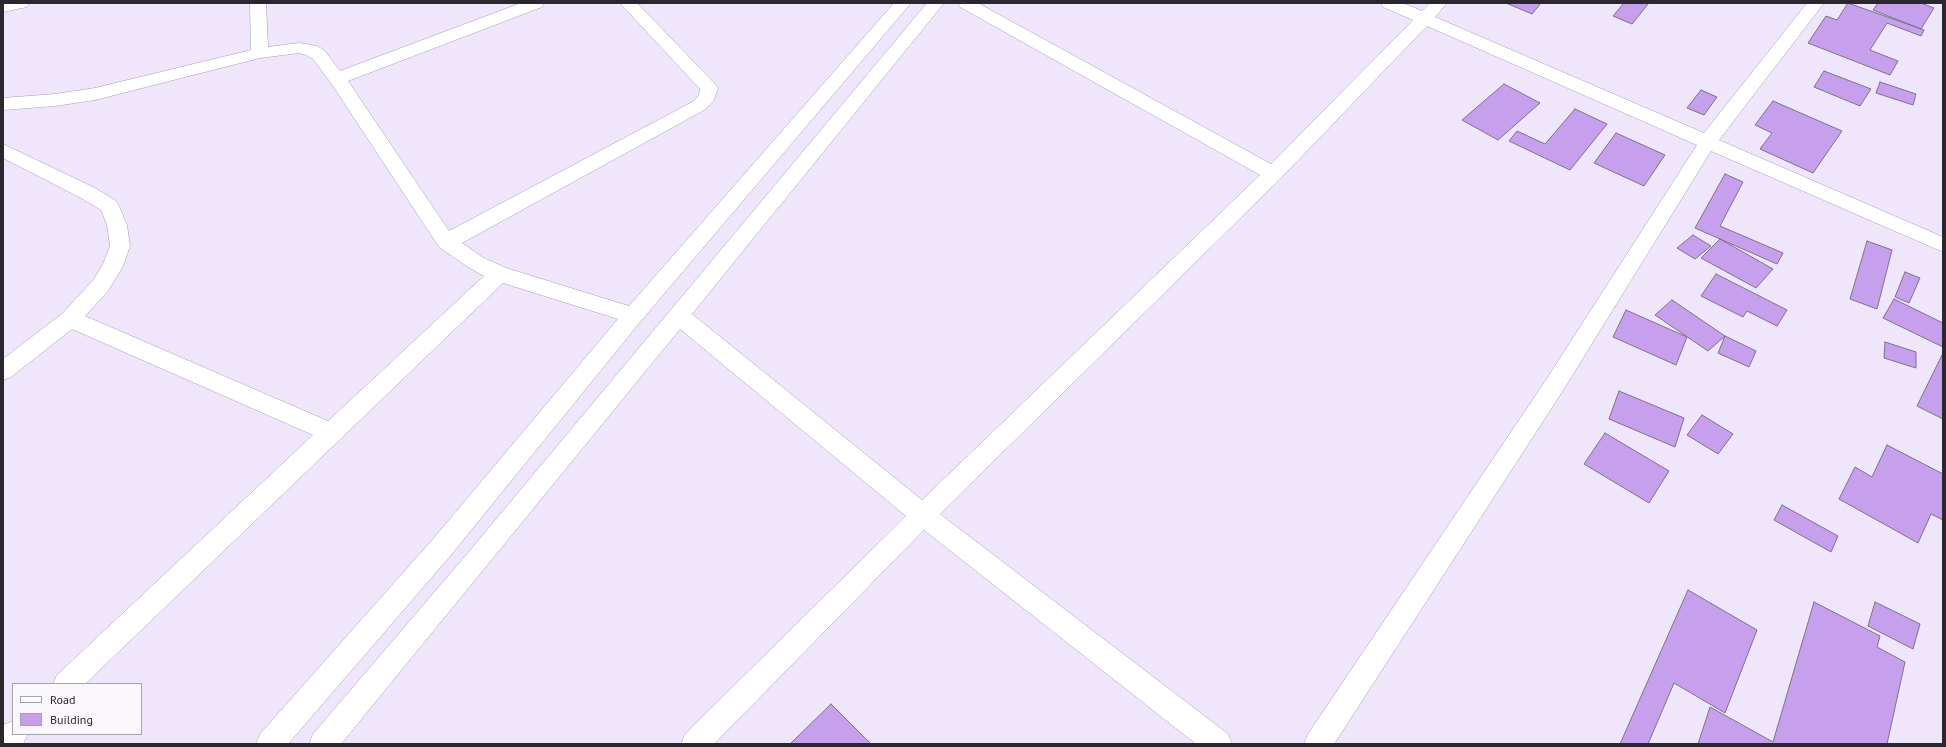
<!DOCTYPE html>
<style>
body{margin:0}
#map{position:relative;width:1946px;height:747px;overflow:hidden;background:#f0e6fb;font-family:"PT Sans",sans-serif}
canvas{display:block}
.frame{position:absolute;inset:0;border:4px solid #2b2630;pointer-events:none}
.legend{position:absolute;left:12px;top:683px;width:130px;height:52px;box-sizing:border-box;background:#f9f7fc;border:1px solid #a7a3aa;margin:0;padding:5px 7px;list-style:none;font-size:12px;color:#2b2630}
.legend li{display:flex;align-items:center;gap:8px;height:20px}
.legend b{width:20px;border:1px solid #a7a3aa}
</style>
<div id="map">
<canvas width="1946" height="747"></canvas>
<div class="frame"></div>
<ul class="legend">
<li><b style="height:5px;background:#fff"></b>Road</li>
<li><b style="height:11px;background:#c6a0ec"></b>Building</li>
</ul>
</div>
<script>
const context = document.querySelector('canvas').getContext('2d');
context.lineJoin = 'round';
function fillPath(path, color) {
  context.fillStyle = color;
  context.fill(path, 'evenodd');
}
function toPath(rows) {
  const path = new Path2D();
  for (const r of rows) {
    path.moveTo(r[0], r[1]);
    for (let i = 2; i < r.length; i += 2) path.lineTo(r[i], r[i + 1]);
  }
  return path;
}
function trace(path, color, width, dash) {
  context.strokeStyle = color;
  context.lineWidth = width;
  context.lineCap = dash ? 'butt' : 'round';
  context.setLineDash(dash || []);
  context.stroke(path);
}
const building = toPath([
 [1506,3,1541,3,1532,14,1506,3],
 [1624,3,1645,3,1648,4,1632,24,1613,16,1624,3],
 [1848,3,1924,30,1921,36,1887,23,1870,50,1898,61,1890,75,1808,43,1826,16,1837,20,1848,3],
 [1878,3,1921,3,1934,8,1921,29,1873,10,1878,3],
 [1824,71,1871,89,1860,106,1814,87,1824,71],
 [1880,82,1916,94,1913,105,1876,93,1880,82],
 [1504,84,1540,103,1498,140,1462,120,1504,84],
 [1701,90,1717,97,1704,115,1687,108,1701,90],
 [1773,101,1842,131,1813,173,1760,149,1772,133,1755,125,1773,101],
 [1575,109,1607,124,1570,170,1509,141,1517,131,1545,144,1575,109],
 [1616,133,1665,155,1644,186,1594,163,1616,133],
 [1725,174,1743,182,1720,226,1783,253,1777,264,1695,228,1725,174],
 [1693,235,1711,246,1695,259,1677,248,1693,235],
 [1720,239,1773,269,1756,288,1701,258,1720,239],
 [1867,241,1892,250,1877,309,1850,299,1867,241],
 [1905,272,1920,278,1909,303,1895,297,1905,272],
 [1716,274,1787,310,1777,326,1747,311,1743,317,1701,296,1716,274],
 [1894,299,1943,323,1943,347,1883,318,1894,299],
 [1672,300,1725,336,1708,351,1655,315,1672,300],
 [1626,310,1687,337,1676,365,1613,337,1626,310],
 [1725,336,1756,351,1749,367,1718,353,1725,336],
 [1885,342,1916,352,1916,368,1884,358,1885,342],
 [1943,353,1943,419,1917,406,1943,353],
 [1619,391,1684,418,1675,447,1609,419,1619,391],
 [1702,415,1733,434,1718,454,1687,435,1702,415],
 [1605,433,1669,471,1649,503,1584,464,1605,433],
 [1887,445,1943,474,1943,520,1931,514,1918,543,1839,499,1855,467,1872,477,1887,445],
 [1782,505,1838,536,1831,552,1774,520,1782,505],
 [1688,590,1757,630,1725,713,1674,683,1648,744,1620,744,1688,590],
 [1814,602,1880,636,1877,647,1905,662,1887,744,1698,744,1710,707,1773,742,1814,602],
 [1875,602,1920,624,1913,649,1868,626,1875,602],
 [831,704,871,744,790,744,831,704]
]);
fillPath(building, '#c6a0ec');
trace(building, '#7c7189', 1);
const minor = toPath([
 [3,3,29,3,27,7,3,12,3,3],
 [250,3,266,3,268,47,299,43,317,46,325,51,340,71,521,3,544,3,542,7,348,81,449,231,694,101,699,95,700,89,620,3,637,3,715,84,718,88,714,100,706,109,462,243,482,257,506,268,629,306,894,3,911,3,640,322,451,555,288,744,256,744,260,734,433,539,618,319,503,283,85,684,53,684,57,675,313,435,72,329,11,377,3,380,3,359,63,313,94,279,103,264,110,246,107,225,101,210,81,198,3,158,3,144,95,188,116,201,119,206,127,225,130,246,123,266,108,291,85,316,328,421,484,276,468,267,439,247,331,83,313,59,306,55,299,53,260,58,95,100,55,106,3,110,3,98,55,94,95,88,251,50,250,3],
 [927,3,944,3,692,314,922,500,1260,175,960,7,958,3,978,3,1271,164,1413,20,1383,7,1381,3,1403,3,1422,11,1430,3,1447,3,1435,17,1704,133,1807,3,1824,3,1719,140,1943,237,1943,252,1711,151,1562,392,1334,744,1304,744,1308,734,1546,380,1697,145,1427,26,1280,179,940,514,1228,734,1232,744,1196,744,924,530,714,744,681,744,685,734,906,516,680,329,341,744,309,744,313,734,467,554,927,3],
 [13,721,13,734,28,734,23,744,3,744,3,725,13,721]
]);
trace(minor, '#a89cb5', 1);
fillPath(minor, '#fff');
</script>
